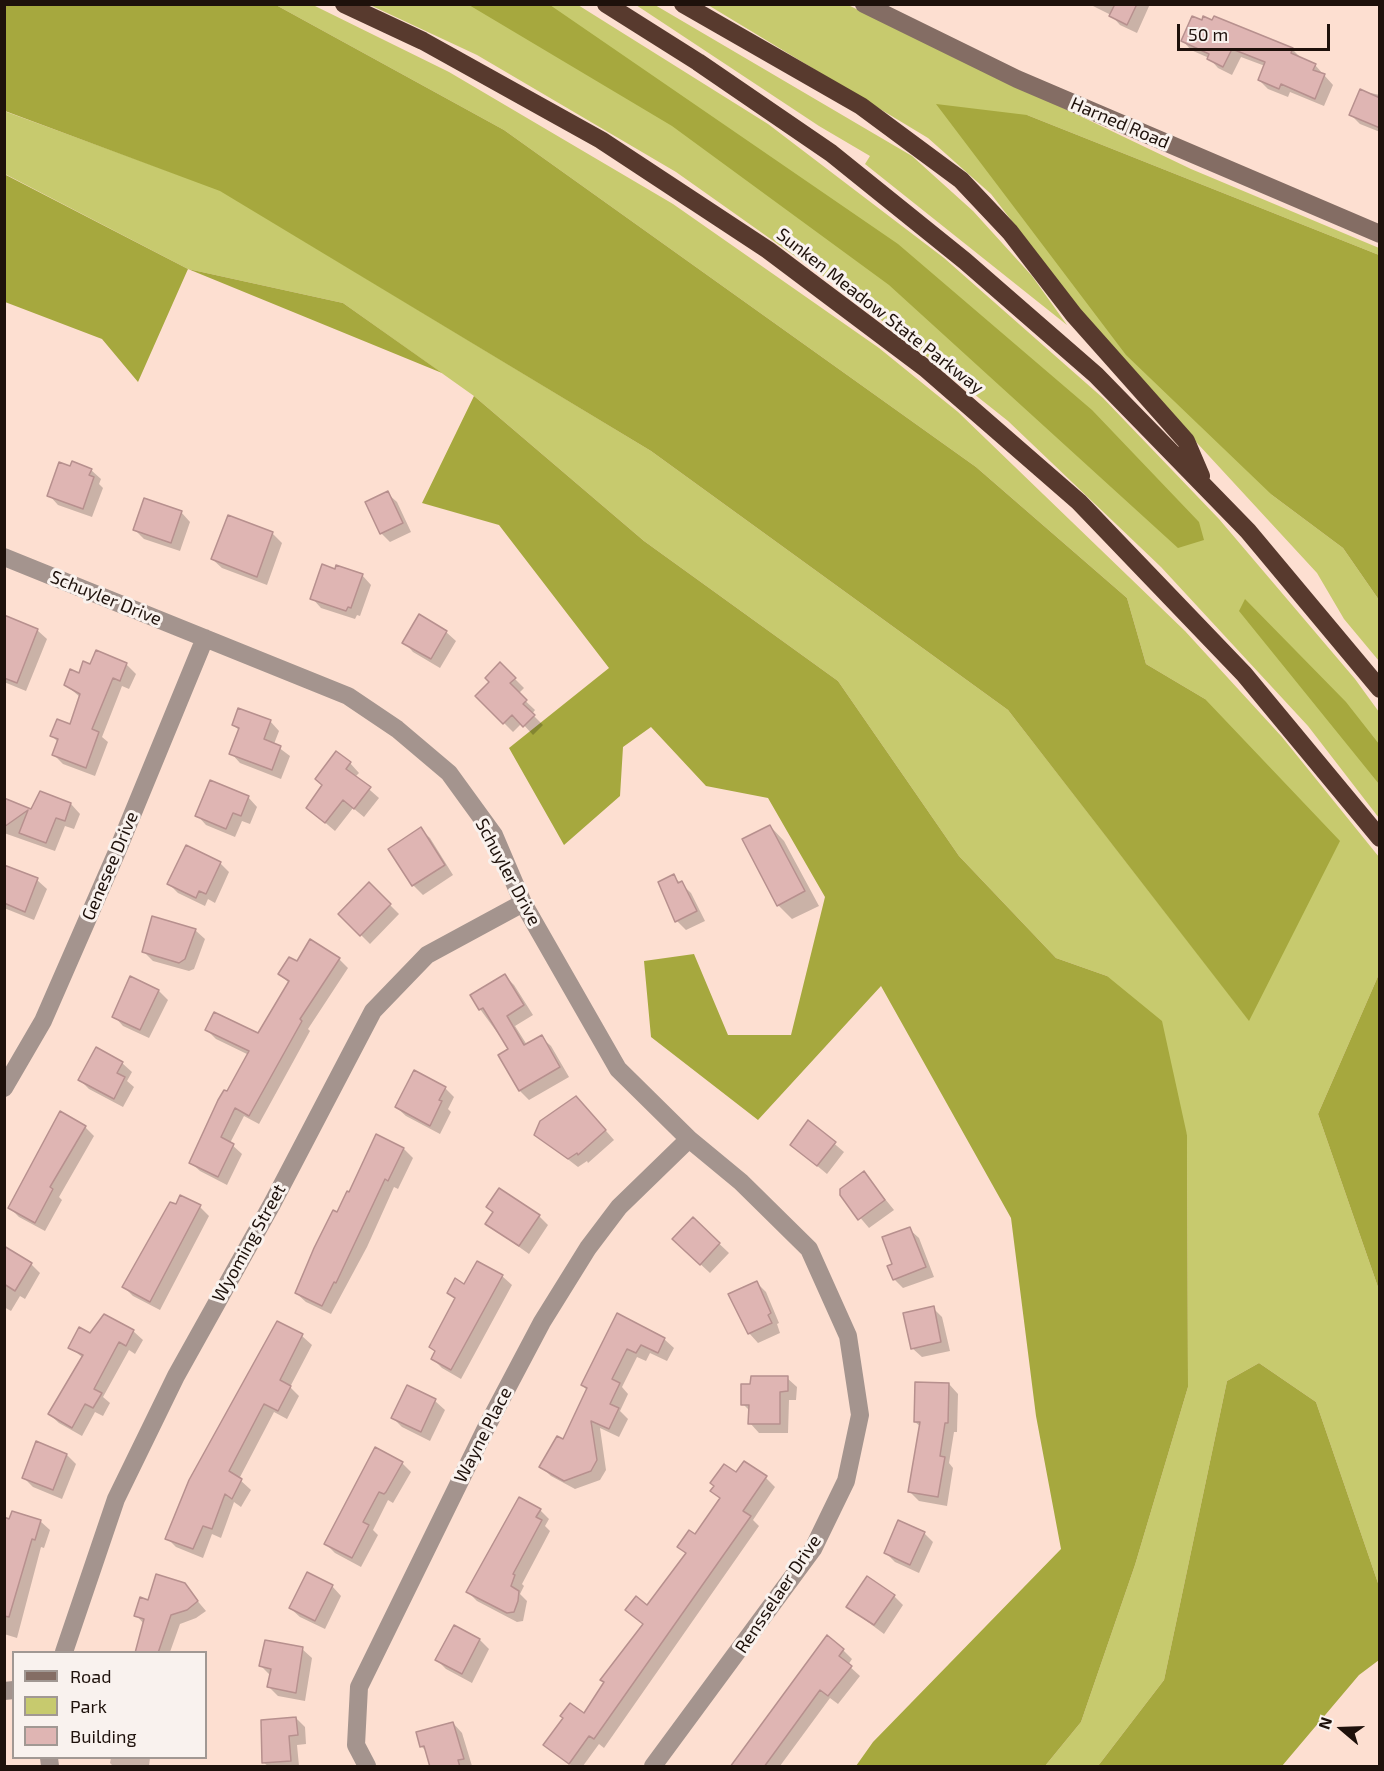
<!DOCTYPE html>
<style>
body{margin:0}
#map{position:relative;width:1384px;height:1771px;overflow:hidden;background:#fddfd1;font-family:"Exo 2",sans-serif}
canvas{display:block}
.frame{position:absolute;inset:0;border:6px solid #1e110b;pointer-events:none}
.legend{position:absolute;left:12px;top:1651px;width:195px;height:108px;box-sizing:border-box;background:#f9f2ee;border:2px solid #a19893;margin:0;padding:8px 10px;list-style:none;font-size:18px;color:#1e110b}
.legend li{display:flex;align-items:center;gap:12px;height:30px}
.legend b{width:30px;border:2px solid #a19893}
.north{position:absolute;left:1312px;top:1699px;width:60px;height:60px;-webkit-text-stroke:4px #f9f2ee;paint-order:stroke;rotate:289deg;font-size:16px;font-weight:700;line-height:24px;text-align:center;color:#1e110b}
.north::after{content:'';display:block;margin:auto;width:21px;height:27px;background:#1e110b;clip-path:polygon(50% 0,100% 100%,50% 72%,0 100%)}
.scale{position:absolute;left:1177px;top:24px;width:153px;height:27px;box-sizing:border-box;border:3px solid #1e110b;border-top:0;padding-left:8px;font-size:18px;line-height:21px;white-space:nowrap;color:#1e110b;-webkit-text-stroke:4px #f9f2ee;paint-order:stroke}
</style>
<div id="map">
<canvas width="1384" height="1771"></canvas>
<div class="frame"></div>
<ul class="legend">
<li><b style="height:8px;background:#846d64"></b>Road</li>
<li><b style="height:16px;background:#c7ca6e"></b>Park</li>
<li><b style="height:16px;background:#dfb5b3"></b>Building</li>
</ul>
<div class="north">N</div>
<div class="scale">50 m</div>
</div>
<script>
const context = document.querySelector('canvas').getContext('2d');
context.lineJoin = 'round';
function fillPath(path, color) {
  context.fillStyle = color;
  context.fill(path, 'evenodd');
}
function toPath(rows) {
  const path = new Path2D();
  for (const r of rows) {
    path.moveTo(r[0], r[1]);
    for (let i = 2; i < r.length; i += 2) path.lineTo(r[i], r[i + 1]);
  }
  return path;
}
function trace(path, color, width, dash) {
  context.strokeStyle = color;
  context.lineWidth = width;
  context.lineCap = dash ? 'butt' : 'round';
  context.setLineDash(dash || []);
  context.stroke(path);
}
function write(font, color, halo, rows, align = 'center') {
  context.font = font + ' "Exo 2",sans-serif';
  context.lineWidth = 6;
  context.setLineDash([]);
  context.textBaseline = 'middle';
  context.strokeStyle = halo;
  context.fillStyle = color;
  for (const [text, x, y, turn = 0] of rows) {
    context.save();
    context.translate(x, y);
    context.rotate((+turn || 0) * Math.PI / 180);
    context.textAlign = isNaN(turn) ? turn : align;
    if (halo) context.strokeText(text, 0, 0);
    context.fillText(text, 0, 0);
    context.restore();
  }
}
fillPath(toPath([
 [276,5,313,5,449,72,673,204,879,348,958,412,1185,631,1282,737,1379,857,1379,974,1318,1114,1379,1290,1379,1586,1316,1402,1259,1363,1227,1381,1164,1680,1098,1766,1045,1766,1081,1722,1135,1565,1188,1387,1187,1135,1107,976,1056,958,959,856,838,681,644,541,474,396,343,303,188,269,5,174,4,111,220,190,651,451,1008,710,1249,1020,1205,699,1146,664,1127,598,976,467,504,130],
 [370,5,578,5,768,124,944,258,1103,398,1219,519,1355,679,1379,712,1379,818,1308,726,1161,567,1008,421,847,293,676,172,477,55],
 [636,5,655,5,912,156,973,211,1032,276,1067,325,865,164,870,156,819,126],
 [708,5,848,5,1191,169,1379,248,1379,255,1027,115,1272,495,1343,548,1379,600,1379,661,1344,619,1317,573,1114,353,991,194,928,138]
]), '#c7ca6e');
fillPath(toPath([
 [4,5,276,5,504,130,976,467,1127,598,1146,664,1205,699,1340,841,1249,1021,1008,710,651,451,220,191,5,111],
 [469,5,550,5,898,244,1092,410,1199,522,1204,540,1178,548,889,285,672,126],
 [936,104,1027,115,1379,255,1379,600,1343,548,1272,495,1126,355],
 [4,174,188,269,343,303,442,373,188,269,138,382,102,339,5,302],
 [474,396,644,541,838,681,959,856,1056,958,1107,976,1162,1021,1187,1135,1188,1387,1135,1565,1081,1722,1045,1766,856,1766,873,1742,1061,1549,1036,1416,1011,1218,881,986,758,1120,651,1037,644,961,694,954,728,1035,791,1035,825,897,768,798,706,786,651,727,623,747,620,796,564,845,509,748,609,668,499,525,422,503],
 [1245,599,1346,702,1379,744,1379,784,1239,611],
 [1379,974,1379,1290,1318,1114],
 [1259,1363,1316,1402,1379,1586,1379,1660,1359,1675,1282,1766,1098,1766,1164,1680,1227,1381]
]), '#a6a83e');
fillPath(toPath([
 [1089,4,1150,4,1137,33,1120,25,1111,15],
 [1183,41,1292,49,1301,58,1315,65,1333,85,1324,106,1290,92,1288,97,1268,89,1259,80,1265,66,1241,57,1232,75,1218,68,1209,58,1191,50],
 [1361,91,1380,95,1380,132,1360,124,1351,115],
 [71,468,91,470,101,479,99,484,103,488,92,517,58,505,49,495],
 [387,493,397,502,411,532,390,542,381,533],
 [181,512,190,522,180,551,144,539,135,530],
 [272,533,282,543,267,585,222,568,212,559],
 [336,571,362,575,371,585,360,616,357,615,355,619,321,608,312,598],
 [419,616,446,632,456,641,440,668,413,652,404,642],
 [4,617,37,630,47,639,26,691,4,682],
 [126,664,136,674,129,689,122,686,102,737,108,742,95,776,63,764,54,755,58,742,52,736,71,725,80,697,66,685,91,666],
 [500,664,524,688,518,694,535,710,532,714,543,725,533,735,522,723,513,732,477,696,491,682],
 [270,721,279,731,274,744,290,756,281,779,240,763,231,753,239,730,233,725],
 [350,763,359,773,355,777,379,798,364,817,353,808,335,831,308,808],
 [41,793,71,804,80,814,74,829,65,826,55,851,4,833,4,800,34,810],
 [248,797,257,807,250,824,242,821,235,837,206,825,197,815],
 [770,826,784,841,819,906,792,919,778,905],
 [420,829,430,838,453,875,423,895,413,885,390,850],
 [220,863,229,872,215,903,208,899,205,906,178,893,169,884],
 [7,867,37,880,47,889,34,920,4,908],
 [673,876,691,893,705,921,686,930,677,921],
 [369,884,399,914,370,944,340,914],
 [195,930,205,939,194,969,189,971,153,961,144,952],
 [339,959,348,968,308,1029,310,1031,259,1124,244,1116,230,1143,242,1154,227,1185,200,1171,191,1163,249,1055,216,1039,207,1030,258,1035,289,983,280,974,297,963],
 [505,976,514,985,533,1015,515,1026,527,1045,541,1037,551,1046,569,1077,529,1100,520,1091,500,1056,510,1050,480,1009],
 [131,978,159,991,168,1000,149,1038,123,1026,114,1016],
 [122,1063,132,1072,127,1081,134,1087,123,1107,89,1089,80,1080],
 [445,1088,454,1097,448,1109,451,1112,440,1134,406,1116,396,1107],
 [585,1107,614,1140,588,1163,587,1161,578,1167,536,1135],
 [809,1122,844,1152,827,1174,792,1145],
 [85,1127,94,1136,59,1197,62,1200,45,1231,19,1217,10,1208],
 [377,1136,404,1149,413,1158,398,1189,394,1187,367,1247,331,1314,306,1302,296,1293,350,1194],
 [864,1173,894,1210,869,1228,841,1195],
 [200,1207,209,1216,160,1310,133,1296,124,1287],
 [488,1207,539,1216,548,1225,529,1254,487,1224,494,1213],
 [693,1219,729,1253,710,1273,683,1248],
 [909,1229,919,1238,934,1277,903,1288,894,1279,894,1264],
 [4,1248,31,1264,40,1273,25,1299,20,1296,11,1311,4,1307],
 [478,1263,502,1276,512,1285,461,1379,442,1368,433,1359,436,1352,430,1346,456,1300,448,1293,465,1286],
 [757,1283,766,1292,779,1323,777,1324,780,1333,758,1343,749,1333],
 [933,1308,942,1317,950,1351,922,1357,912,1348],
 [617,1315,664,1339,674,1348,667,1361,650,1353,646,1361,637,1357,622,1387,628,1394,620,1411,628,1419,619,1437,600,1428,606,1470,600,1480,575,1489,551,1476,541,1467,564,1441,588,1391,582,1385],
 [278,1323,302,1336,312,1345,290,1387,299,1396,287,1419,274,1412,239,1479,251,1490,241,1507,234,1502,221,1538,212,1534,203,1558,176,1547,167,1538],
 [133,1331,143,1340,135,1354,129,1350,103,1397,110,1403,103,1416,95,1412,82,1436,59,1423,49,1414,83,1358,70,1347,91,1335],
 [787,1378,797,1387,796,1400,789,1400,788,1433,759,1433,750,1423,750,1411,743,1404],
 [949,1384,958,1394,957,1432,954,1432,949,1463,953,1468,947,1506,919,1501,910,1492,921,1427,915,1422],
 [408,1387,435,1401,445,1410,430,1441,402,1427,393,1418],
 [37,1443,67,1455,76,1464,62,1499,33,1487,24,1478],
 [402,1463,411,1472,393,1503,388,1500,373,1530,378,1535,361,1567,335,1553,325,1543],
 [736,1474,766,1478,775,1487,753,1520,759,1526,604,1748,599,1744,583,1766,572,1766,545,1745,584,1715,644,1625,627,1610,647,1607,687,1555,679,1547,695,1536,721,1499,712,1491],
 [540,1510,549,1519,545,1526,550,1531,522,1584,524,1586,520,1594,527,1601,523,1621,517,1622,477,1601,468,1592],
 [40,1521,50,1530,44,1548,41,1547,17,1638,4,1634,4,1538],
 [924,1533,933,1542,919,1573,895,1562,885,1552],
 [184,1585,206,1611,196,1618,180,1624,170,1652,137,1652,144,1624,136,1615,149,1601],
 [332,1586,341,1596,325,1629,300,1617,290,1608],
 [894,1596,903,1605,884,1634,848,1607],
 [480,1640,489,1649,472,1683,446,1669,437,1660],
 [302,1649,312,1658,305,1701,278,1696,268,1686,271,1676,261,1666],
 [843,1650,852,1659,848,1665,860,1676,838,1704,830,1698,780,1766,731,1766],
 [296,1718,305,1727,306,1744,297,1745,299,1766,268,1766,264,1763],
 [453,1723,462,1733,472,1766,431,1766,427,1752,421,1746],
 [111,1758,150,1758,149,1766,113,1766,110,1763]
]), '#0003');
const building = toPath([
 [1115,4,1137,4,1127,25,1109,16,1115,4],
 [1192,16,1202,20,1203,16,1212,20,1214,16,1293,48,1291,53,1316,64,1313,70,1325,74,1315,99,1281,84,1279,89,1258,80,1265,62,1232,49,1223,67,1207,59,1209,54,1181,41,1192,16],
 [1360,89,1380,98,1380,128,1349,115,1360,89],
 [72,461,92,469,89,475,94,477,83,509,47,496,59,462,70,466,72,461],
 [388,491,403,523,380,534,365,502,388,491],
 [144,498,182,511,171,543,133,530,144,498],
 [228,515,273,532,257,577,211,559,228,515],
 [322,564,335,569,336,565,363,574,351,608,348,607,346,611,310,599,322,564],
 [419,614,447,631,431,659,402,643,419,614],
 [4,615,38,629,17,683,4,678,4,615],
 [96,650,127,663,120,681,113,678,92,729,99,732,86,768,52,755,58,739,50,736,57,719,70,724,80,694,64,685,70,669,79,673,83,661,90,664,96,650],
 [500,662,516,678,510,683,527,700,523,704,535,715,523,727,512,715,503,724,475,696,489,682,485,678,500,662],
 [238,708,271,720,264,739,281,746,272,770,229,754,239,728,232,725,238,708],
 [336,751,351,762,346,769,371,787,354,809,343,800,325,823,306,808,322,785,315,779,336,751],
 [210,780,249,796,241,816,233,813,226,829,195,816,210,780],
 [40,791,71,803,65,821,56,818,46,843,19,833,28,810,4,827,4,798,31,809,40,791],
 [770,825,805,891,777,906,742,839,770,825],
 [421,827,445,865,412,886,388,849,421,827],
 [186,845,221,862,206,894,199,891,196,898,167,884,186,845],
 [4,865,38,878,25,912,4,903,4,865],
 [674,874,678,883,682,881,697,911,675,922,658,882,674,874],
 [369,882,391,904,360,936,338,914,369,882],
 [152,916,196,929,185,959,179,963,142,952,152,916],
 [310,939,340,958,300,1019,302,1021,249,1116,235,1108,221,1137,234,1144,218,1177,189,1163,218,1100,224,1090,227,1091,249,1051,205,1030,214,1012,258,1033,289,981,278,974,289,957,297,961,310,939],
 [505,974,524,1005,507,1016,524,1045,542,1035,560,1067,519,1091,498,1055,508,1049,483,1008,479,1010,470,995,505,974],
 [130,976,159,990,140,1030,112,1017,130,976],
 [96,1047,123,1062,117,1073,125,1077,114,1099,78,1080,96,1047],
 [414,1070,446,1087,439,1100,442,1101,430,1126,395,1107,414,1070],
 [576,1096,606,1130,578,1155,577,1153,568,1159,534,1135,540,1121,576,1096],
 [60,1111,86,1126,50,1187,53,1189,35,1223,8,1208,60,1111],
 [808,1120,836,1142,817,1166,790,1145,808,1120],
 [376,1134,404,1148,388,1181,385,1179,336,1283,334,1282,322,1306,295,1293,314,1248,333,1210,337,1212,347,1191,349,1192,376,1134],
 [864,1171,885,1200,858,1220,840,1195,840,1189,864,1171],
 [499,1188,540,1215,519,1246,485,1224,493,1212,486,1207,499,1188],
 [180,1195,201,1205,150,1302,122,1287,170,1202,176,1204,180,1195],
 [693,1217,720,1243,700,1265,672,1239,693,1217],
 [910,1227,926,1267,893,1280,887,1266,892,1264,882,1237,910,1227],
 [4,1246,32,1263,15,1291,4,1284,4,1246],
 [477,1261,503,1275,451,1370,431,1359,435,1351,429,1347,455,1298,447,1293,455,1278,464,1284,477,1261],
 [757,1281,771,1313,768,1315,772,1323,748,1334,728,1294,757,1281],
 [934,1306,941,1342,911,1349,903,1313,934,1306],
 [617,1313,665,1338,658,1353,641,1345,636,1353,627,1349,612,1379,620,1383,610,1404,619,1408,609,1429,591,1421,597,1460,591,1471,564,1481,539,1467,557,1436,563,1439,587,1388,581,1385,617,1313],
 [104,1314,134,1330,126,1346,119,1342,94,1389,102,1393,93,1408,85,1404,72,1428,48,1414,83,1355,68,1348,79,1327,90,1333,104,1314],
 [277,1321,303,1334,280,1380,291,1386,278,1411,264,1404,229,1471,242,1479,232,1499,225,1494,212,1529,203,1526,193,1549,165,1539,189,1480,277,1321],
 [751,1376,788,1376,788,1391,780,1392,780,1424,748,1424,749,1405,741,1405,741,1384,750,1384,751,1376],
 [915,1382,949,1383,948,1423,945,1423,940,1456,945,1457,938,1497,908,1492,920,1422,914,1422,915,1382],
 [407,1385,436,1399,421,1432,391,1418,407,1385],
 [36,1441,67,1454,53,1490,22,1478,36,1441],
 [375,1447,403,1462,386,1492,384,1494,379,1492,363,1522,369,1525,352,1558,324,1544,375,1447],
 [744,1461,767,1476,743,1511,751,1516,594,1739,589,1736,569,1764,543,1745,563,1718,560,1716,570,1703,584,1713,604,1682,600,1680,643,1624,625,1610,636,1596,647,1605,686,1553,677,1547,689,1530,695,1534,720,1498,710,1491,714,1486,710,1483,724,1464,736,1472,744,1461],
 [519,1497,541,1509,536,1517,542,1520,513,1574,515,1575,511,1586,519,1591,518,1601,514,1612,507,1613,466,1592,519,1497],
 [12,1511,41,1520,35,1540,32,1539,9,1617,4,1616,4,1517,9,1519,12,1511],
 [898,1520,925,1532,910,1565,884,1553,898,1520],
 [307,1572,333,1585,315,1621,289,1608,307,1572],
 [156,1574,185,1583,198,1601,187,1610,171,1615,158,1653,135,1653,144,1619,134,1616,140,1597,148,1600,156,1574],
 [867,1576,895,1595,874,1625,846,1607,867,1576],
 [454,1625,480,1639,462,1674,435,1660,454,1625],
 [827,1635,844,1649,839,1656,852,1666,828,1696,820,1690,764,1767,730,1767,827,1635],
 [265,1640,303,1647,296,1693,267,1687,271,1669,259,1666,265,1640],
 [296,1717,298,1735,289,1736,291,1761,262,1763,261,1720,296,1717],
 [453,1722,464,1759,458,1760,460,1767,430,1767,424,1746,420,1747,416,1732,453,1722]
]);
fillPath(building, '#dfb5b3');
trace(building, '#b7908e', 1.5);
trace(toPath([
 [4,557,348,696,397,729,449,773,494,835,523,903,618,1069,689,1139,741,1182,809,1249,848,1336,860,1415,846,1481,813,1549,653,1766],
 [4,1088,43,1021,116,854,205,638],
 [64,1652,116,1499,176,1376,272,1204,373,1011,427,955,523,903],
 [4,1691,14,1690],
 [49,1758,50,1766],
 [367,1766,356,1745,359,1687,486,1428,542,1322,588,1248,619,1207,689,1139]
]), '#a4948e', 18);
trace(toPath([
 [864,4,1017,79,1380,234]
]), '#846d64', 18);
trace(toPath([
 [344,4,423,41,601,140,768,250,925,368,1079,502,1244,674,1380,838],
 [606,4,698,62,831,153,965,261,1096,375,1248,531,1380,689],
 [683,4,861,106,961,180,1010,232,1074,315,1186,441,1201,476]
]), '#583a2e', 18);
write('18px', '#1e110b', '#f9f2ee', [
 ["Harned Road",1120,123,23],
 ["Sunken Meadow State Parkway",880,311,38],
 ["Schuyler Drive",106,598,22],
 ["Genesee Drive",110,866,-67],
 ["Schuyler Drive",508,872,62],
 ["Wyoming Street",249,1243,-61],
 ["Wayne Place",483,1435,-63],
 ["Rensselaer Drive",778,1594,-56]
]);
</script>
